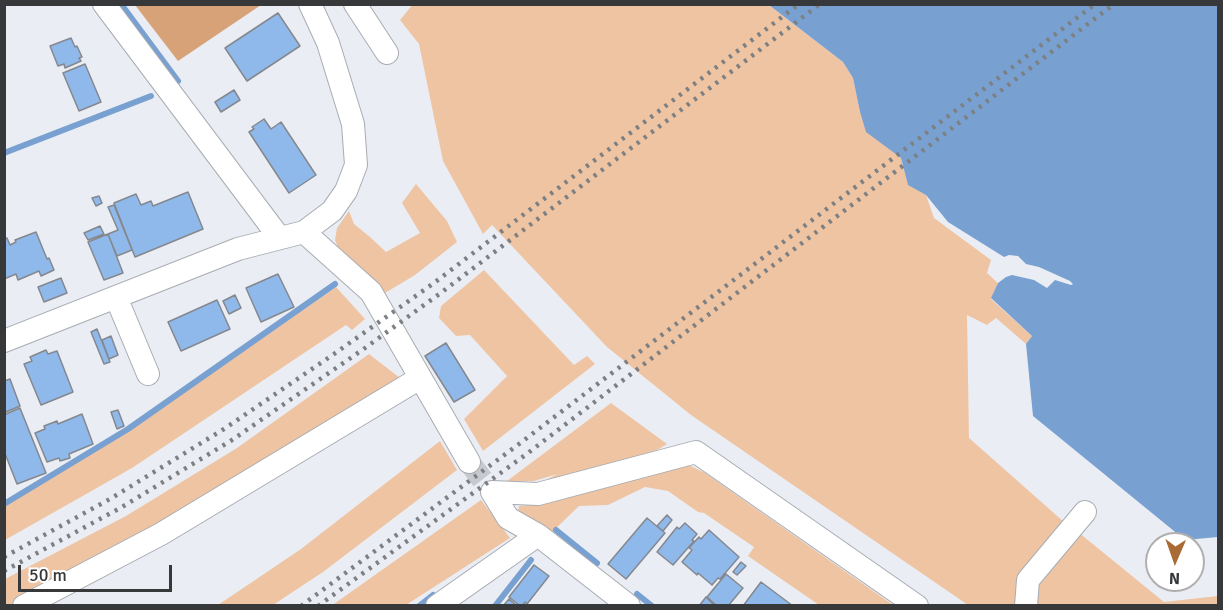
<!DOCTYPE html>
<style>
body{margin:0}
#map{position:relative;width:1223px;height:610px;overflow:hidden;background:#eaeef4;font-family:Signika,sans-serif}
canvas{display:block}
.frame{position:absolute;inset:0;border:6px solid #36383a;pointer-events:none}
.north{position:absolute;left:1145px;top:532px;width:60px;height:60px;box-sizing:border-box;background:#fff;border:2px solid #afafb0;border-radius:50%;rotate:182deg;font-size:16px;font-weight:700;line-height:24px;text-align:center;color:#36383a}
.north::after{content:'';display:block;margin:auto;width:21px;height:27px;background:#aa6a33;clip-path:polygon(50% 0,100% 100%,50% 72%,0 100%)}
.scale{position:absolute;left:18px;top:565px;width:154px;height:27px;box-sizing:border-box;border:3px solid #36383a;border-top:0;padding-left:8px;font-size:18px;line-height:21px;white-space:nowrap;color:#36383a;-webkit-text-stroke:4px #fff;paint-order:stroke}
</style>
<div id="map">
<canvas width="1223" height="610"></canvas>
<div class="frame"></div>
<div class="north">N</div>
<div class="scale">50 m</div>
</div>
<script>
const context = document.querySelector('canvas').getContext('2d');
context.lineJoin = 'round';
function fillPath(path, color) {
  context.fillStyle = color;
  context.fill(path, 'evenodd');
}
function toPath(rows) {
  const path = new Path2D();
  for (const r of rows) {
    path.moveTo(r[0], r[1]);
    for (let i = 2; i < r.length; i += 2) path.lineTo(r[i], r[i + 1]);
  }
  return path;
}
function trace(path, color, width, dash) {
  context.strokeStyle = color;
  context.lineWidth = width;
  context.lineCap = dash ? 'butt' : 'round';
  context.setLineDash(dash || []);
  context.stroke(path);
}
fillPath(toPath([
 [413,4,769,5,843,62,853,78,860,112,866,131,901,158,908,184,926,195,934,218,991,260,987,273,998,283,991,299,1032,336,1026,344,996,318,987,325,967,315,969,438,1064,522,1041,547,1016,584,1015,605,968,605,691,415,607,347,492,225,483,234,443,161,419,44,400,20],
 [416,184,447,221,457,242,415,275,385,293,339,250,335,240,337,228,349,211,354,224,370,237,386,252,420,233,402,203],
 [484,270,574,365,587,356,595,364,483,451,464,419,507,376,470,335,456,336,439,318,441,306],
 [336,287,365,319,352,330,346,325,132,468,5,540,5,505,129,431],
 [369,354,400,378,165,524,10,605,5,606,5,579,126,516,237,448],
 [611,403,667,444,657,450,537,485,557,474,534,481,507,481],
 [440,441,457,470,323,572,273,605,218,605,301,549],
 [689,465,705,473,893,605,819,605,748,556,754,547,704,513,698,512,668,491,645,487,608,505,579,506,550,534,518,512,519,506,545,504,673,466],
 [481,500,510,538,406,605,331,606],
 [1078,532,1164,602,1218,596,1218,605,1033,606,1038,581]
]), '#efc4a3');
fillPath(toPath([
 [135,5,261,5,178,61]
]), '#d8a279');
fillPath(toPath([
 [769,5,1218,5,1218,537,1185,540,1033,416,1026,344,1032,336,991,298,998,283,1006,277,1012,275,1034,280,1047,288,1055,280,1071,285,1073,284,1070,281,1039,267,1026,264,1018,256,1009,255,1004,257,948,222,926,195,908,185,901,158,866,132,860,112,853,78,843,62]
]), '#78a0d1');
trace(toPath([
 [121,4,178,81],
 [4,153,151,96],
 [4,504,128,429,335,284],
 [556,530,597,563],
 [637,594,652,606],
 [419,606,433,595],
 [495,606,531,560]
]), '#78a0d1', 6);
const building = toPath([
 [278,13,300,46,247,81,225,48,278,13],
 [71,38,75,47,77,46,82,57,79,58,81,61,65,68,64,64,58,66,50,46,71,38],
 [85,64,101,102,79,111,63,73,85,64],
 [234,90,240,100,221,112,215,102,234,90],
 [264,119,271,129,281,122,316,175,289,193,249,132,254,129,252,127,264,119],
 [188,192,203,229,135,257,114,203,136,194,141,205,151,201,153,206,188,192],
 [99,196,102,203,96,206,92,198,99,196],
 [114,205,132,250,117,256,108,234,118,230,108,207,114,205],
 [100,226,104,234,88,240,84,233,100,226],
 [36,232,47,259,49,258,54,270,41,276,39,271,18,280,16,274,4,279,4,239,7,238,10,245,16,242,15,240,36,232],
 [108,234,123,273,104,280,88,242,108,234],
 [278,274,294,307,261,322,246,288,278,274],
 [61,278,67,293,44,302,38,287,61,278],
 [235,295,241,308,229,314,223,301,235,295],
 [217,300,230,329,181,351,168,322,217,300],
 [97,329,110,362,104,364,91,332,97,329],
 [111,336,118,355,109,359,102,340,111,336],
 [446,343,475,390,454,402,425,356,446,343],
 [46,350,48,354,57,351,73,392,41,405,24,364,32,361,30,357,46,350],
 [10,379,20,406,6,412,4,407,4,381,10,379],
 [20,408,46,473,17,484,4,451,4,415,20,408],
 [118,410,124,426,117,429,111,412,118,410],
 [82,414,93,444,69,454,70,458,60,461,59,458,47,462,35,433,45,429,44,426,57,421,58,424,82,414],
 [667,515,672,520,663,531,657,526,667,515],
 [647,518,665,533,626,579,608,564,647,518],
 [685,523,697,534,692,540,694,541,673,565,657,552,677,527,679,529,685,523],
 [709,530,739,557,720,579,718,578,712,585,698,573,697,575,682,562,692,550,689,548,699,537,701,539,709,530],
 [741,562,746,566,737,575,733,572,741,562],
 [534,565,549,576,527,604,525,602,522,606,520,606,509,597,534,565],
 [726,574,743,588,728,606,717,606,707,597,726,574],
 [761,582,793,606,743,606,761,582],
 [706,597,715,606,699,606,706,597],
 [509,599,517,606,503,606,509,599]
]);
fillPath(building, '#90b9eb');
trace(building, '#84888e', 1.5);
trace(toPath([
 [469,462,492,492]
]), '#c6cacf', 22, [22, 11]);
const minor = toPath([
 [104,4,279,237],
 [355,4,387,53],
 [304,232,371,292,469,462],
 [116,297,148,374],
 [4,341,238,249,304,232,332,211,346,191,356,165,353,124,328,43,310,4],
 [492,492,538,494,696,452,917,606],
 [492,492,508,518,538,535,629,606],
 [24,606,161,534,420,378],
 [437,606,538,535],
 [1026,606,1028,580,1085,512]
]);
trace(minor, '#a8acb2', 24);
trace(minor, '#fff', 22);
trace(toPath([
 [4,557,110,499,224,429,334,354,434,283,799,4],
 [4,571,122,507,232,440,365,348,442,292,820,4],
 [301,606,519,444,1095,4],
 [318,606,528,453,1114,4]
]), '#7d8083', 4.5, [3, 6]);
</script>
